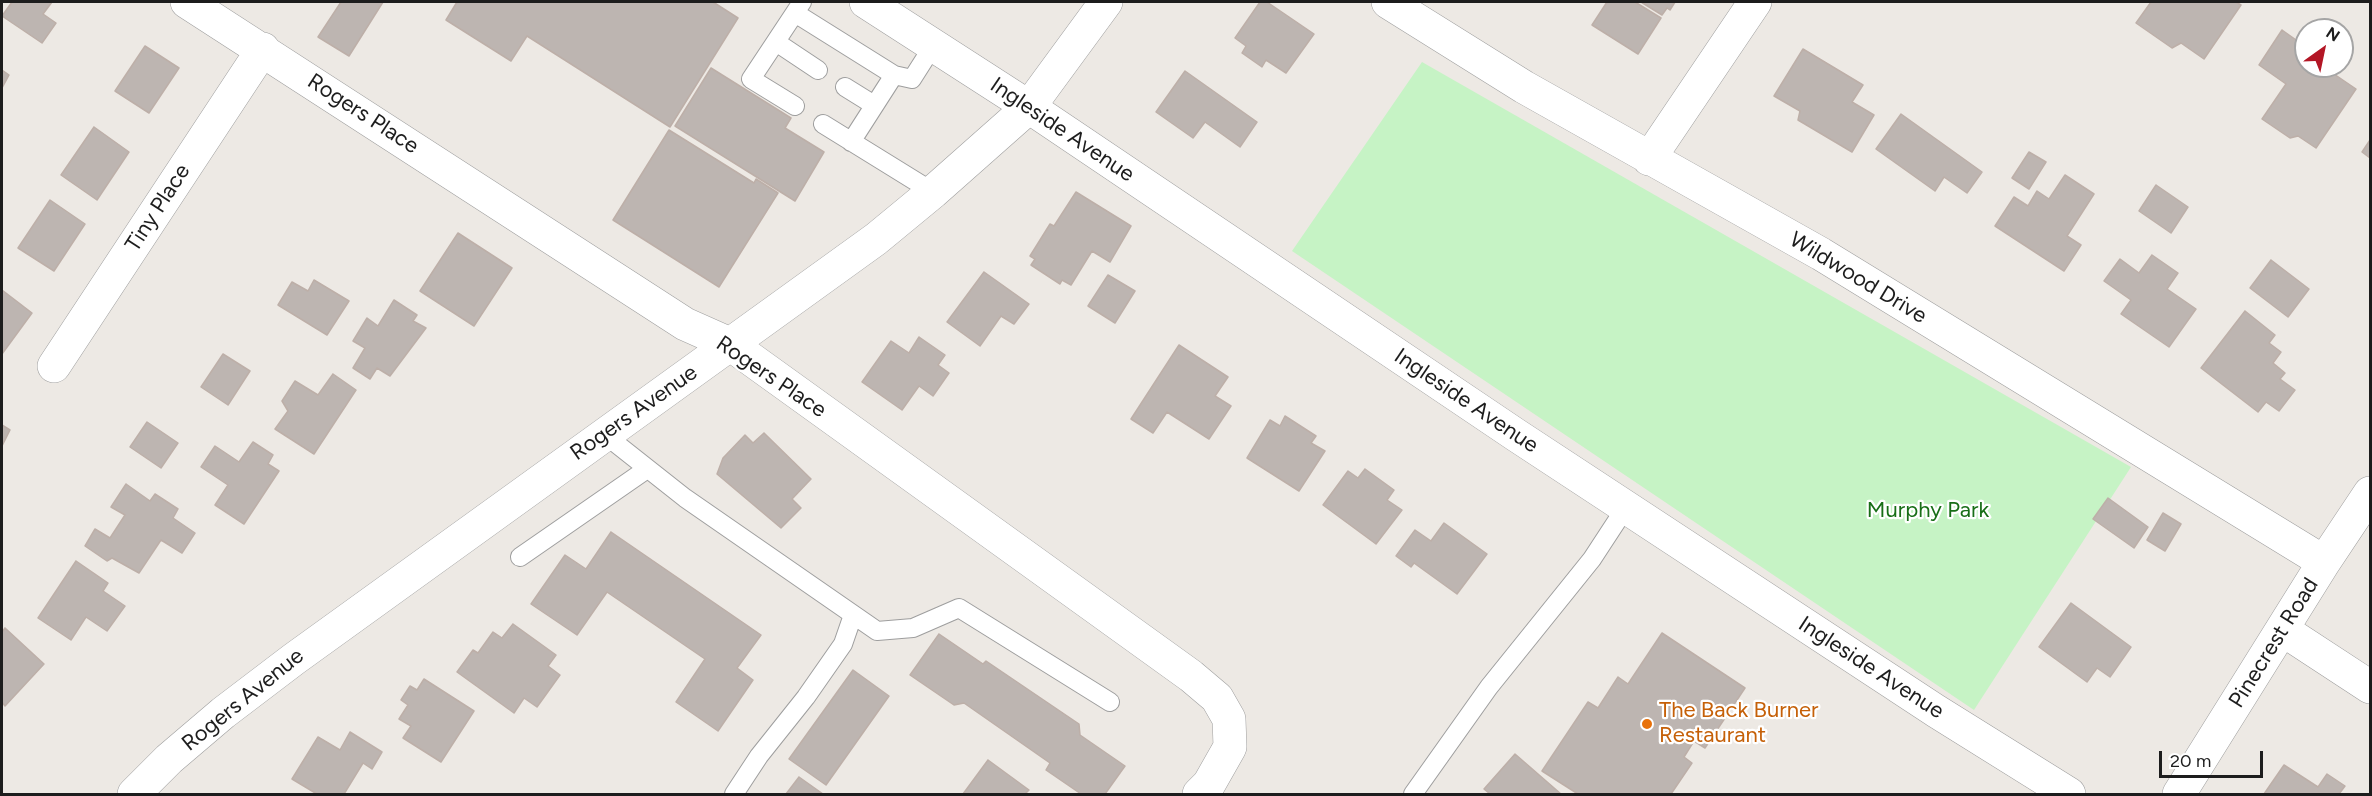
<!DOCTYPE html>
<style>
body{margin:0}
#map{position:relative;width:2372px;height:796px;overflow:hidden;background:#ede9e4;font-family:Figtree,sans-serif}
canvas{display:block}
.frame{position:absolute;inset:0;border:3px solid #1d1d1d;pointer-events:none}
.north{position:absolute;left:2294px;top:18px;width:60px;height:60px;box-sizing:border-box;background:#fff;border:2px solid #a5a5a5;border-radius:50%;rotate:33deg;font-size:16px;font-weight:700;line-height:24px;text-align:center;color:#1d1d1d}
.north::after{content:'';display:block;margin:auto;width:21px;height:27px;background:#b31625;clip-path:polygon(50% 0,100% 100%,50% 72%,0 100%)}
.scale{position:absolute;left:2159px;top:751px;width:104px;height:27px;box-sizing:border-box;border:3px solid #1d1d1d;border-top:0;padding-left:8px;font-size:18px;line-height:21px;white-space:nowrap;color:#1d1d1d;-webkit-text-stroke:4px #fff;paint-order:stroke}
</style>
<div id="map">
<canvas width="2372" height="796"></canvas>
<div class="frame"></div>
<div class="north">N</div>
<div class="scale">20 m</div>
</div>
<script>
const context = document.querySelector('canvas').getContext('2d');
context.lineJoin = 'round';
function fillPath(path, color) {
  context.fillStyle = color;
  context.fill(path, 'evenodd');
}
function toPath(rows) {
  const path = new Path2D();
  for (const r of rows) {
    path.moveTo(r[0], r[1]);
    for (let i = 2; i < r.length; i += 2) path.lineTo(r[i], r[i + 1]);
  }
  return path;
}
function trace(path, color, width, dash) {
  context.strokeStyle = color;
  context.lineWidth = width;
  context.lineCap = dash ? 'butt' : 'round';
  context.setLineDash(dash || []);
  context.stroke(path);
}
function write(font, color, halo, rows, align = 'center') {
  context.font = font + ' Figtree,sans-serif';
  context.lineWidth = 4.5;
  context.setLineDash([]);
  context.textBaseline = 'middle';
  context.strokeStyle = halo;
  context.fillStyle = color;
  for (const [text, x, y, turn = 0] of rows) {
    context.save();
    context.translate(x, y);
    context.rotate((+turn || 0) * Math.PI / 180);
    context.textAlign = isNaN(turn) ? turn : align;
    if (halo) context.strokeText(text, 0, 0);
    context.fillText(text, 0, 0);
    context.restore();
  }
}
fillPath(toPath([
 [1422,62,2131,467,1974,710,1292,251]
]), '#c6f3c5');
const building = toPath([
 [12,2,52,2,43,14,56,23,42,43,2,16,12,2],
 [341,2,383,2,349,56,318,37,341,2],
 [457,2,713,2,738,18,670,127,527,36,511,61,446,20,457,2],
 [1260,2,1267,2,1314,34,1286,73,1266,60,1262,67,1242,53,1246,46,1235,38,1260,2],
 [1607,2,1635,2,1661,18,1638,54,1592,25,1607,2],
 [1641,2,1675,2,1670,10,1667,8,1662,15,1641,2],
 [2151,2,2236,2,2241,5,2204,59,2181,43,2172,48,2136,23,2151,2],
 [2282,30,2306,47,2306,66,2334,66,2338,69,2334,74,2356,89,2316,148,2298,136,2290,138,2262,119,2286,84,2259,65,2282,30],
 [145,46,179,68,149,113,115,91,145,46],
 [1803,49,1863,85,1852,102,1874,115,1852,152,1798,120,1800,111,1774,96,1803,49],
 [711,68,791,118,785,128,824,152,795,201,675,126,711,68],
 [2,70,9,75,2,88,2,70],
 [1185,71,1257,122,1240,147,1205,122,1193,138,1156,112,1185,71],
 [1901,114,1982,172,1967,193,1944,177,1935,191,1876,149,1901,114],
 [94,127,129,152,97,200,61,175,94,127],
 [669,130,754,183,756,179,778,193,719,287,613,220,669,130],
 [2370,140,2370,158,2362,152,2370,140],
 [2029,152,2046,162,2029,189,2012,178,2029,152],
 [2065,175,2094,194,2067,236,2081,245,2064,271,1995,226,2014,197,2028,206,2037,191,2049,199,2065,175],
 [2156,185,2188,207,2171,233,2139,211,2156,185],
 [1076,192,1131,226,1110,262,1092,251,1071,285,1062,280,1060,284,1031,265,1035,259,1030,256,1050,224,1054,226,1076,192],
 [50,200,85,224,54,271,18,248,50,200],
 [458,233,512,268,474,326,420,291,458,233],
 [2152,255,2178,273,2167,289,2196,309,2169,347,2121,314,2131,300,2104,281,2120,259,2139,273,2152,255],
 [2271,260,2309,289,2288,317,2250,288,2271,260],
 [984,272,1029,304,1014,324,1001,316,980,346,947,322,984,272],
 [1108,275,1135,291,1115,323,1088,306,1108,275],
 [314,280,349,301,327,335,278,305,292,282,308,291,314,280],
 [2,290,32,313,2,354,2,290],
 [394,300,417,315,413,321,426,328,390,376,377,368,370,379,353,368,365,348,353,341,367,318,378,326,394,300],
 [2245,311,2275,335,2269,343,2281,352,2273,363,2285,373,2280,379,2295,390,2279,411,2266,402,2258,412,2201,368,2245,311],
 [919,337,945,355,938,365,949,373,933,396,919,386,902,410,862,382,891,341,909,353,919,337],
 [1179,345,1228,377,1215,396,1231,406,1209,439,1167,412,1153,433,1131,419,1179,345],
 [223,354,250,371,228,405,201,387,223,354],
 [333,374,356,390,314,454,275,429,288,411,282,401,295,381,318,395,333,374],
 [1285,416,1316,436,1311,443,1325,451,1299,491,1247,458,1270,420,1280,426,1285,416],
 [147,422,178,443,161,468,130,447,147,422],
 [2,425,10,430,2,446,2,425],
 [764,433,811,479,792,499,801,508,781,528,717,474,723,458,745,435,753,443,764,433],
 [253,442,273,455,268,464,279,471,244,524,215,505,228,485,201,467,215,446,239,462,253,442],
 [1365,469,1394,490,1387,500,1402,510,1376,544,1323,505,1348,471,1358,478,1365,469],
 [126,484,150,501,155,494,178,509,173,518,195,533,182,553,161,540,139,573,112,558,107,561,85,546,95,529,110,538,125,515,111,507,126,484],
 [2108,498,2148,527,2134,548,2093,519,2108,498],
 [2163,513,2181,524,2165,551,2147,540,2163,513],
 [1444,523,1487,554,1457,594,1414,563,1411,567,1396,556,1415,530,1431,541,1444,523],
 [611,532,761,635,737,668,753,680,718,731,676,702,705,659,607,592,577,635,531,604,565,555,586,569,611,532],
 [76,561,108,583,103,591,125,606,107,631,86,617,71,640,38,618,76,561],
 [2071,603,2131,647,2110,677,2097,668,2087,682,2039,647,2071,603],
 [513,624,556,655,548,666,560,675,537,707,524,698,514,713,457,672,473,650,478,653,493,632,502,638,513,624],
 [5,628,44,664,5,706,2,702,2,632,5,628],
 [1662,633,1745,688,1705,748,1694,741,1684,757,1692,763,1671,794,1578,794,1542,771,1588,702,1598,708,1618,677,1628,684,1662,633],
 [939,634,983,664,986,661,1079,724,1080,735,1125,766,1105,794,1081,794,1046,770,1050,763,964,703,954,705,910,675,939,634],
 [853,670,889,696,826,785,789,759,853,670],
 [424,679,474,711,441,762,403,738,411,726,399,719,408,705,401,700,410,686,417,690,424,679],
 [350,732,382,752,372,769,363,763,344,794,317,794,292,779,318,737,340,750,350,732],
 [1515,754,1561,794,1490,794,1484,789,1515,754],
 [988,760,1029,790,1025,794,963,794,988,760],
 [2284,765,2318,787,2327,774,2345,786,2339,794,2264,794,2284,765],
 [799,777,823,794,786,794,799,777]
]);
fillPath(building, '#bdb5b1');
trace(building, '#bdafa8', 1.5);
const service = toPath([
 [795,13,894,75,851,142],
 [776,42,818,70],
 [894,75,912,79,933,46],
 [845,87,874,105],
 [795,106,751,79,802,2],
 [823,124,933,192],
 [604,434,685,498,877,631,913,628,959,608,1110,702],
 [520,557,647,469],
 [734,794,759,756,806,697,843,644,853,615],
 [1413,794,1489,687,1592,559,1626,507]
]);
const minor = toPath([
 [187,2,685,324,730,344,1191,676,1217,698,1229,719,1230,747,1209,784,1199,794],
 [1388,2,1524,87,1821,254,2324,562],
 [1649,159,1755,2],
 [54,366,263,49],
 [2283,630,2370,687],
 [134,794,169,759,223,713,294,659,876,239,933,192,1029,107,1106,2],
 [2179,794,2324,562,2370,493]
]);
const tertiary = toPath([
 [866,2,1029,107,1516,435,1936,711,2069,794]
]);
trace(service, '#9e9e9e', 20);
trace(minor, '#9e9e9e', 34);
trace(tertiary, '#9e9e9e', 34);
trace(service, '#fff', 18);
trace(minor, '#fff', 33);
trace(tertiary, '#fff', 33);
for (const [x, y, r, color] of [
 [1647,724,6,"#e8710a"]
]) {
  const dot = new Path2D();
  dot.arc(x, y, r, 0, 2 * Math.PI);
  context.fillStyle = color;
  context.fill(dot);
  trace(dot, '#fff', 2);
}
write('22px', '#1d1d1d', '#fff', [
 ["Rogers Place",363,114,33],
 ["Ingleside Avenue",1062,130,34],
 ["Tiny Place",158,208,-57],
 ["Wildwood Drive",1858,278,31],
 ["Rogers Place",771,377,34],
 ["Ingleside Avenue",1466,401,34],
 ["Rogers Avenue",634,413,-35],
 ["Pinecrest Road",2274,643,-58],
 ["Ingleside Avenue",1871,668,33],
 ["Rogers Avenue",243,700,-39]
]);
write('22px', '#186e17', '#fff', [
 ["Murphy Park",1928,511]
]);
write('22px', '#c56008', '#fff', [
 ["The Back Burner",1659,711],
 ["Restaurant",1659,736]
], 'left');
</script>
